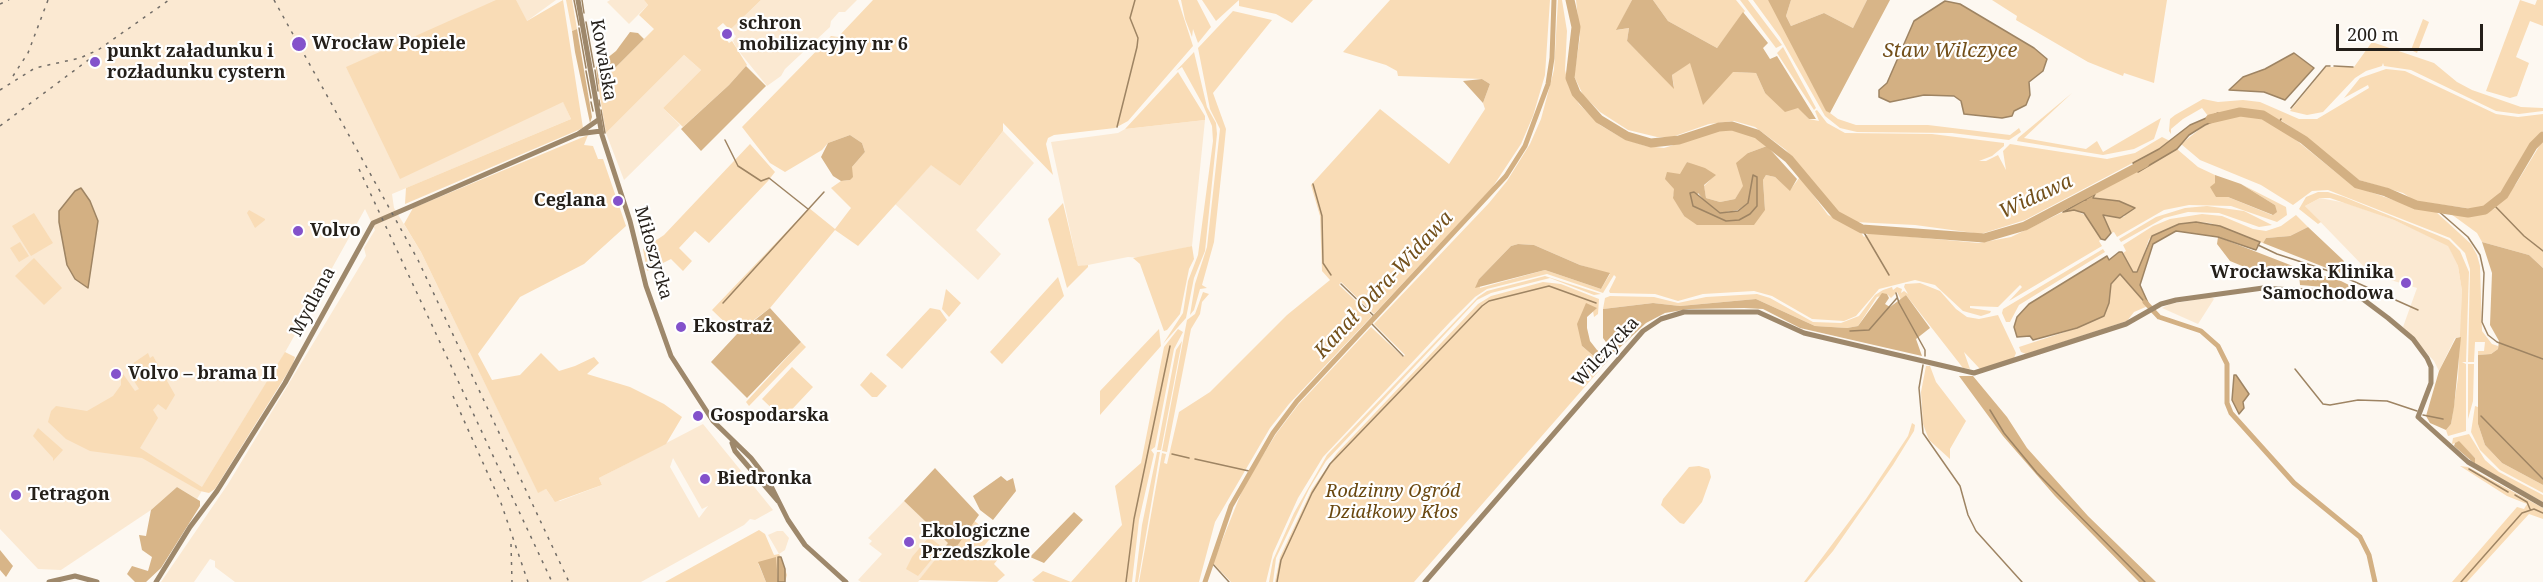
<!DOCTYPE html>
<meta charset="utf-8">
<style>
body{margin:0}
#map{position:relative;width:2543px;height:582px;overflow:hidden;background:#fdf8f1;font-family:"Noto Serif",serif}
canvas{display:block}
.scale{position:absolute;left:2336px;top:24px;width:147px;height:27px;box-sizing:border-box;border:3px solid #241f19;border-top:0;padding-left:8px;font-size:18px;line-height:21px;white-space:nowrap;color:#241f19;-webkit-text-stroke:4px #fff;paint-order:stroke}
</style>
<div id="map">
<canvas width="2543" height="582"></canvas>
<div class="scale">200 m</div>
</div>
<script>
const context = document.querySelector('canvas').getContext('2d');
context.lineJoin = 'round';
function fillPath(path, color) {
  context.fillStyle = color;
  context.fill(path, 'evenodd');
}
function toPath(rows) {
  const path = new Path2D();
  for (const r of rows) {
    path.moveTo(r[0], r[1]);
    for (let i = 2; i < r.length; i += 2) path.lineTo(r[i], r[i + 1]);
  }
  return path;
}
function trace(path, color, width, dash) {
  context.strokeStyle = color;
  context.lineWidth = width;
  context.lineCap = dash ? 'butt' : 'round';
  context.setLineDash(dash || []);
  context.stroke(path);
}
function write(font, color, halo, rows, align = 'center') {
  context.font = font + ' "Noto Serif",serif';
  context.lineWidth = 4.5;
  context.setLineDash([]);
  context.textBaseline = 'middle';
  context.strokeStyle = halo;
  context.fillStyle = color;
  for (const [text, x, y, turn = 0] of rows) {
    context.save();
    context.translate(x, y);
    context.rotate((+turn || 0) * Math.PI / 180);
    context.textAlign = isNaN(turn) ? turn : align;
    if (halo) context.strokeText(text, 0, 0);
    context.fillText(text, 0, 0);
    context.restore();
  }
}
fillPath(toPath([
 [0,0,556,0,527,21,571,119,392,194,394,208,421,252,538,492,546,489,553,499,560,501,602,485,599,478,703,424,773,510,755,520,750,519,744,525,641,582,235,582,215,567,215,561,210,559,194,582,161,582,228,484,366,256,364,248,375,230,365,209,283,356,197,499,177,487,151,510,61,570,38,569,0,529],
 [673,458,702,509,708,506,699,518,670,467],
 [610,0,644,0,648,5,629,24,607,2],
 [761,0,857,0,845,12,839,12,831,21,830,27,785,69,781,76,767,86,737,49,733,41,736,36,730,30],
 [684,55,701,70,663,108,680,125,624,180,606,133],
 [1205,120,1192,246,1143,258,1128,257,1078,267,1051,142,1118,133,1125,129],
 [1003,131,1034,163,976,230,1001,254,978,280,895,204,931,164,960,186],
 [2320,198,2346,203,2394,220,2448,245,2458,266,2462,291,2461,337,2455,338,2439,371,2434,361,2403,327,2417,288,2384,278,2366,269,2305,206],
 [2211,297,2214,299,2198,324,2162,308,2170,304],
 [904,501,949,543,918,582,861,582,858,580,882,554,869,544,872,541,868,538],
 [777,531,783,531,789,538,785,550,779,554,768,535]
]), '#fbe9d2');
fillPath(toPath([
 [496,0,516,0,527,21,563,0,583,128,405,204,406,188,571,119,563,102,400,179,346,67],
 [566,0,572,0,577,29,572,31],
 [644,0,761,0,730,30,723,23,717,28,729,43,732,41,747,65,729,85,683,127,663,108,701,70,684,55,606,133,598,85,654,29,639,15,648,5],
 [873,0,1178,0,1193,46,1128,121,1115,128,1054,135,1048,138,1046,144,1053,175,1003,123,1003,131,960,186,931,165,858,246,835,230,770,308,736,333,712,310,809,208,835,229,851,208,831,188,841,181,850,180,852,167,865,152,862,143,850,135,828,143,822,150,785,172,770,163,742,127,831,36,838,37],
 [1181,0,1197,0,1211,27,1198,43,1193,29,1192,37,1185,19],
 [1202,0,1313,0,1292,23,1276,14,1239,6,1239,0,1216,21],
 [1390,0,1550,0,1545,75,1533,116,1521,144,1492,188,1374,314,1341,282,1339,285,1372,316,1289,404,1270,428,1215,522,1199,582,1139,582,1162,453,1166,454,1164,463,1167,464,1179,412,1210,392,1287,315,1330,280,1322,271,1320,216,1311,185,1380,109,1449,164,1485,109,1483,103,1490,84,1482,79,1398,76,1397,71,1386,65,1343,52],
 [1558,0,1562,0,1567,31,1565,70,1569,87,1579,104,1600,125,1624,139,1646,146,1664,148,1725,129,1744,132,1762,139,1767,146,1748,153,1743,187,1735,199,1720,202,1706,198,1704,186,1715,175,1687,162,1673,196,1684,216,1765,210,1763,180,1766,175,1775,177,1790,190,1800,177,1828,215,1860,231,1864,237,1869,233,1979,243,2011,237,2063,212,2074,210,2089,217,2101,239,2099,241,2102,246,2009,301,2022,287,2020,285,1998,307,1970,306,1970,308,1991,311,1990,313,1981,316,1963,311,1935,285,1915,280,1879,289,1856,316,1844,321,1812,319,1772,296,1754,291,1703,294,1678,301,1655,294,1610,293,1609,291,1616,277,1614,275,1603,293,1547,274,1487,289,1475,297,1451,321,1323,457,1298,498,1273,553,1266,582,1231,582,1213,563,1244,486,1276,434,1298,405,1371,327,1403,357,1405,355,1374,324,1489,203,1507,181,1530,144,1541,119,1554,70],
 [1518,244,1534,245,1580,265,1610,274,1601,289,1545,270,1480,288,1479,279,1511,246],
 [1576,0,1632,0,1617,30,1629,28,1627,41,1674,87,1672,75,1690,62,1733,72,1756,73,1765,93,1798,107,1809,119,1819,121,1815,111,1817,110,1827,123,1845,133,1932,134,2004,143,2004,146,1992,156,1979,161,1986,161,1998,155,2006,170,2003,151,2010,144,2107,159,2135,153,2162,137,2170,141,2159,149,2025,220,1981,234,1915,225,1854,222,1835,211,1786,150,1755,127,1734,121,1709,124,1672,137,1657,137,1628,130,1600,112,1583,95,1574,76,1580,37],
 [1653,0,1736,0,1745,11,1717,48,1668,21],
 [1740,0,1748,0,1782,45,1776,48],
 [1753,0,1768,0,1772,4,1826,110,1838,119,1856,125,1928,125,2010,135,2019,128,2021,132,2009,140,1952,133,1857,132,1840,128,1825,116,1780,37],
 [1791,0,1867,0,1853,28,1824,13,1791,26,1786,16],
 [1992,0,2167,0,2154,83,2124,73,2123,76,2088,62,2016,20,2017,16],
 [2520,0,2535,5,2537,0,2543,0,2543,26,2530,21,2516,57,2529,63,2517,96,2510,98,2486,91],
 [1233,11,1272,20,1213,93,1226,129,1224,149,1214,242,1202,285,1207,288,1200,289,1194,310,1190,315,1195,284,1207,247,1220,129,1210,109,1198,48],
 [2423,19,2429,22,2417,53,2411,50],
 [2372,42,2434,63,2457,82,2472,90,2521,107,2543,108,2543,111,2519,114,2496,111,2411,70,2384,66,2383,63,2382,66,2366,71,2355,78,2323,112,2307,115,2290,111,2326,67,2354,67],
 [1783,47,1816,108,1814,110,1777,53],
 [1194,52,1207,107,1216,123,1217,134,1205,251,1194,278,1186,318,1163,344,1183,313,1188,281,1198,255,1213,141,1212,126,1203,105,1182,67,1176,71],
 [2386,69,2405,71,2496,114,2518,117,2543,114,2543,131,2529,146,2509,181,2496,198,2483,207,2473,209,2415,201,2403,193,2359,180,2303,135,2282,121,2258,111,2243,109,2208,116,2202,108,2183,119,2171,129,2171,134,2169,131,2170,119,2175,115,2203,99,2218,102,2243,100,2260,102,2299,119,2317,119,2369,88,2368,85,2344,98,2360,78],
 [1178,72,1205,116,1205,120,1125,129],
 [2072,93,2024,138,2086,149,2097,141,2103,152,2161,118,2154,139,2134,149,2103,155,2017,141,2018,138],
 [2240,115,2262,119,2291,136,2353,186,2408,205,2435,211,2458,232,2471,244,2477,255,2480,266,2482,331,2492,344,2498,346,2498,349,2491,354,2478,355,2478,351,2484,351,2485,342,2475,342,2474,362,2468,362,2470,269,2465,253,2450,238,2328,190,2312,191,2293,205,2261,185,2200,160,2181,144,2205,125,2221,118],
 [588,135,584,145,593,146,598,159,603,159,626,226,584,264,520,297,478,354,492,380,520,375,541,353,559,371,575,366,594,357,599,363,587,374,630,387,664,404,682,417,666,444,599,478,602,485,555,502,546,489,538,493,421,252,404,224,413,208],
 [2543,140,2543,268,2529,255,2482,242,2477,233,2451,214,2474,216,2494,209,2516,184],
 [750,144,775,172,768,181,709,243,695,231,679,248,692,261,683,271,671,259,647,271,643,249,664,235],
 [2177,149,2198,167,2215,175,2216,197,2228,197,2272,215,2275,205,2241,184,2286,207,2287,215,2277,222,2231,206,2189,205,2164,210,2117,237,2114,232,2111,233,2103,215,2124,217,2129,207,2118,201,2093,198,2095,194],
 [2318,192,2328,192,2344,197,2437,235,2449,240,2460,251,2469,272,2466,362,2462,362,2466,364,2466,431,2448,436,2446,430,2451,424,2458,378,2462,291,2458,266,2448,246,2394,220,2330,198,2320,198,2305,206,2321,222,2318,224,2299,209,2306,197],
 [1063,203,1078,266,1088,265,1088,267,1067,288,1048,219],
 [2207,206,2244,211,2272,225,2259,227,2219,213,2188,212,2164,218,2121,242,2119,239,2156,217,2185,208],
 [249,210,265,219,265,220,255,228,247,213],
 [34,213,53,243,31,256,12,226],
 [2202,214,2222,216,2253,229,2266,231,2281,226,2296,215,2308,227,2290,236,2266,238,2263,243,2210,223,2196,222,2171,227,2149,239,2139,270,2133,272,2123,253,2126,251,2123,245,2153,226,2170,219],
 [20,242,29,256,19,262,10,248],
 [1192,246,1194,259,1189,269,1180,314,1167,330,1164,331,1140,264,1133,258],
 [2103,249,2105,252,2019,305,2010,322,2006,322,2002,313,2003,309],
 [34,258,62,288,44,305,15,276],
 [2120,274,2148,306,2134,312,2127,321,2026,354,2021,352,2019,347,2077,328,2109,303,2111,284],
 [1545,276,1601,294,1594,295,1550,278,1491,293,1477,300,1326,461,1309,489,1276,558,1273,582,1269,582,1273,560,1294,513,1327,455,1478,297,1487,291],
 [1058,277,1064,296,1002,364,990,352],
 [1543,282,1561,284,1599,299,1598,314,1594,317,1593,311,1596,308,1586,304,1582,346,1604,365,1414,582,1275,582,1280,557,1312,489,1337,453,1478,304,1491,296],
 [1920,283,1940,291,1956,309,1967,317,1979,319,1998,315,2016,353,2014,358,1980,369,1964,352,1970,369,1963,368,1906,295,1901,300,1897,292,1891,298,1887,294,1877,297,1858,326,1847,328,1815,326,1756,299,1680,306,1653,303,1603,309,1605,298,1610,296,1654,297,1678,303,1706,297,1757,294,1770,298,1813,322,1841,323,1859,316,1875,295,1883,290,1892,287,1893,290,1897,287,1902,289,1901,293,1904,291,1908,294,1904,287,1905,284],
 [946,289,961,303,949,317,942,309],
 [1203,292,1209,294,1202,302,1200,314,1191,329,1167,452,1162,451,1187,320,1195,314],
 [930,308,940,310,947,320,902,369,886,355],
 [1159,329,1161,346,1100,415,1100,391],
 [1178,329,1183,332,1174,349,1155,447,1151,450,1154,454,1139,520,1132,582,1035,582,1032,580,1043,571,1071,582,1122,525,1115,486,1141,463,1164,347],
 [1182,341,1161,450,1157,450,1176,350],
 [801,342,806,347,749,406,746,402],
 [285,352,295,357,293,364,215,489,209,493,200,491,142,458,90,451,66,439,48,422,51,411,56,406,87,411,113,396,121,385,121,371,135,391,139,389,126,368,148,353,150,358,153,356,175,395,166,410,158,404,153,410,158,418,140,448,202,487],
 [2468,364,2474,364,2473,401,2468,419],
 [1926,366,1930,366,1936,382,1966,421,1950,449,1950,459,1929,440,1923,424,1921,392],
 [792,367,813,387,783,419,762,399],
 [871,372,887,386,877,397,872,397,860,385],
 [2475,406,2478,407,2478,424,2485,445,2502,463,2543,485,2543,493,2500,470,2480,450,2471,432],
 [1912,423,1915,425,1914,431,1893,465,1833,551,1807,582,1804,582,1866,499,1908,436],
 [38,428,63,450,53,461,53,458,33,436],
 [2469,434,2485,460,2499,472,2543,495,2543,502,2475,464,2475,458,2459,442,2452,444,2453,438],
 [1157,452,1160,452,1138,582,1135,582,1142,525],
 [1699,466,1709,469,1711,477,1702,502,1684,524,1680,523,1661,505,1663,499,1689,467],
 [2460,466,2468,467,2543,508,2543,519,2529,514,2467,582,2452,582,2517,507,2524,509,2527,504,2507,496],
 [973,520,993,535,984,546,999,558,994,564,1005,575,997,582,919,580,942,551,950,556],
 [759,530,765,534,774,555,779,554,781,557,787,575,785,582,774,582,758,563,766,582,665,582],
 [929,537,942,547,918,576,906,569,912,557]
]), '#f9dcb6');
fillPath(toPath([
 [1632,0,1653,0,1668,21,1717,48,1743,12,1768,43,1763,48,1770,59,1777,56,1816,119,1809,119,1798,108,1785,112,1765,93,1756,73,1733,72,1703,105,1690,63,1672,75,1674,89,1627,41,1629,28,1616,30],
 [1768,0,1791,0,1786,16,1791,26,1824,13,1853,28,1867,0,1890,0,1830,113,1826,111],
 [577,29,592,117,590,123,575,52,572,31],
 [630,32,638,33,644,39,598,85,596,67,616,51],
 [746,66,766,86,701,151,681,129,729,85],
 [1482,79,1490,84,1483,103,1463,81],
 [850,135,862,143,865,152,852,167,853,177,850,180,841,181,833,176,821,157,828,143],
 [1767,146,1797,179,1790,191,1775,177,1766,175,1763,180,1765,210,1754,225,1697,225,1684,216,1673,198,1674,189,1665,179,1667,172,1680,174,1687,162,1705,168,1716,175,1704,185,1706,198,1720,202,1735,199,1743,186,1736,163,1748,153],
 [1757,177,1757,206,1739,220,1726,221,1693,206,1698,193,1708,205,1720,213,1738,210,1748,203],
 [2215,175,2241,184,2275,205,2277,212,2273,215,2228,197,2216,197,2210,187,2215,183],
 [2308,227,2343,260,2357,280,2263,243,2266,238,2290,236],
 [2218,237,2298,268,2341,281,2359,290,2300,285,2299,274,2247,268,2230,261,2217,244],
 [2482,242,2529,255,2543,268,2543,485,2502,463,2485,445,2478,424,2478,355,2491,354,2498,349,2499,341,2490,325,2492,273],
 [1518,244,1534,245,1580,265,1610,273,1601,289,1545,270,1475,288,1479,279,1511,246],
 [1882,293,1887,294,1889,298,1885,304,1890,307,1906,295,1930,328,1916,339,1922,356,1800,328,1763,309,1744,308,1689,309,1665,313,1646,323,1614,353,1603,338,1603,309,1653,303,1680,306,1756,299,1815,326,1847,328,1858,326],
 [1586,303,1597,308,1587,317,1587,328,1590,341,1597,350,1610,358,1604,365,1582,346,1577,324],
 [770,308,801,342,747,398,711,362,737,334],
 [2461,337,2454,407,2451,424,2446,430,2430,423,2426,416,2439,371,2456,338],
 [1959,376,1973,376,2007,417,2027,448,2088,516,2156,582,2139,582,2055,496,2003,436],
 [2459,441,2475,458,2475,464,2454,446,2455,443],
 [935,468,979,515,950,556,942,551,948,543,904,501],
 [1001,476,1007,481,1013,478,1016,491,993,520,980,510,973,496],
 [177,487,200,501,200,506,161,568,146,582,135,582,127,574,132,566,148,571,152,557,142,550,139,535,146,536,151,510],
 [1074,512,1083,520,1044,563,1030,557],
 [0,550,13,566,6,577,0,570],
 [776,557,778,582,766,582,758,562]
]), '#d8b588');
const water = toPath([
 [1945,1,1960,4,2034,48,2047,59,2043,71,2029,82,2030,95,2026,105,2014,111,2012,116,2002,118,1964,114,1961,101,1954,96,1924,95,1890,102,1879,97,1879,90,1887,83,1914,21,1945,1],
 [2294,53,2314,68,2285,100,2264,92,2229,90,2243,77,2265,69,2294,53],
 [2218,113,2221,118,2205,125,2189,135,2177,149,2138,172,2133,163,2159,149,2190,125,2218,113],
 [1753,175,1757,177,1757,206,1750,214,1739,220,1726,221,1693,206,1690,193,1694,192,1720,213,1738,211,1748,203,1753,175],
 [81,188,90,201,98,221,88,288,75,279,67,265,59,222,59,211,75,191,81,188],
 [2095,194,2093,198,2119,201,2135,208,2120,218,2103,215,2111,233,2105,240,2101,239,2084,213,2074,210,2063,212,2095,194],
 [2196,222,2220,226,2260,242,2256,250,2218,237,2176,231,2153,244,2140,285,2149,305,2148,306,2120,274,2111,284,2109,303,2104,316,2077,328,2033,340,2030,336,2017,337,2014,327,2017,317,2029,304,2107,256,2109,260,2119,252,2122,252,2133,272,2137,272,2152,236,2179,224,2196,222],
 [2234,375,2236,375,2249,394,2243,402,2244,408,2239,414,2232,400,2234,375],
 [778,557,781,557,785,569,785,582,778,582,778,557]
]);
fillPath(water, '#d3b083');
trace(water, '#9e8463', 1.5);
trace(toPath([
 [574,0,579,25],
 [582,0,584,13],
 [586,22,594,67],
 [579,28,586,68],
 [2334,66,2353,67],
 [595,70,598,91],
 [586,71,591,98],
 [599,100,600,106],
 [591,102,593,111],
 [2291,108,2326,66,2330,66],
 [601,110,605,133],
 [2278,124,2281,119],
 [1117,127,1137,47,1138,38,1130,18,1135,0],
 [725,140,738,166,761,181,769,178,808,209],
 [1313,184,1322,216,1323,263,1331,275],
 [2079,199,2086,200],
 [2493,204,2524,236,2543,251],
 [2436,209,2468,237,2480,255,2484,273,2482,322,2488,335,2497,342,2543,359],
 [1862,229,1889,275],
 [2258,245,2277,254,2335,273,2418,310],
 [1341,284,1376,318],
 [1896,293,1899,303,1925,350,1925,356],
 [723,303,824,192],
 [1371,323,1403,356],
 [1850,331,1869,330,1897,298],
 [1923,365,1919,388,1923,433,1960,486,1968,515,1976,531,2022,582],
 [2295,369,2323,404,2330,405,2358,400,2387,401,2417,411],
 [1990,410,2004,433,2037,473,2145,582],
 [2423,415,2443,419],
 [2481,416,2543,479],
 [1172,454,1189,458],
 [1195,459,1249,471],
 [2469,469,2508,492],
 [2515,495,2527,502,2530,509],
 [1211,562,1229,582],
 [1126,582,1134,519,1170,346],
 [1277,582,1281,560,1312,493,1330,464,1482,306,1489,301,1549,286,1596,303],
 [2461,582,2522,513,2534,509,2543,513]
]), '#9e8463', 1.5);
trace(toPath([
 [2145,302,2159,317,2201,331,2218,346,2227,364,2227,403,2231,413,2294,483,2360,537,2369,555,2375,582],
 [1205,582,1231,506,1273,433,1297,401,1506,176,1525,146,1548,84,1552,58,1554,0]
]), '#d3b083', 5);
trace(toPath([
 [1570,0,1576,27,1570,78,1576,93,1599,119,1627,136,1651,143,1679,140,1719,127,1732,126,1757,134,1789,159,1836,215,1862,229,1984,238,2025,226,2145,163],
 [2210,119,2240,112,2263,115,2304,140,2357,184,2386,192,2416,205,2468,213,2485,210,2504,195,2533,146,2543,136]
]), '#d3b083', 9);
trace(toPath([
 [578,0,602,135,630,221,646,286,671,356,713,421,751,458,768,480,788,520,805,545,846,582],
 [578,134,601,131],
 [732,443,735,451,778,501],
 [49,582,75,576,97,582],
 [156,582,190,527,217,491,285,383,373,223,578,134,598,120],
 [1425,582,1643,331,1661,319,1684,312,1758,312,1804,333,1974,373,2126,324,2161,304,2176,300,2263,288,2351,294,2360,297,2388,318,2413,339,2427,358,2431,367,2431,383,2418,417,2468,462,2543,505]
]), '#9e886b', 5);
trace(toPath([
 [274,0,418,260,569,582],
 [0,4,9,0],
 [13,76,28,53,48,0],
 [0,90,35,68,80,58,98,50,169,0],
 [0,126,91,58],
 [359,169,552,582],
 [453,396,501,503,528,582],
 [511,544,512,582]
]), '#726d67', 1.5, [3, 6]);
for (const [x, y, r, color] of [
 [727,34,6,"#8352cb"],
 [299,44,8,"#8352cb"],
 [95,62,6,"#8352cb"],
 [618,201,6,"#8352cb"],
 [298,231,6,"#8352cb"],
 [2406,283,6,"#8352cb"],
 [681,327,6,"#8352cb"],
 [116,374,6,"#8352cb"],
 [698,416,6,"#8352cb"],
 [705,479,6,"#8352cb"],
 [16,495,6,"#8352cb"],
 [909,542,6,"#8352cb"]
]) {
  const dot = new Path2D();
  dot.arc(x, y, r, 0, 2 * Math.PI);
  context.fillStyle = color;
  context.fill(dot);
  trace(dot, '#fff', 2);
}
write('bold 18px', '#241f19', '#fff', [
 ["schron",739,24],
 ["mobilizacyjny nr 6",739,45],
 ["Wrocław Popiele",312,44],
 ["punkt załadunku i",107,52],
 ["rozładunku cystern",107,73],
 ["Ceglana",606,201,"right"],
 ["Volvo",310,231],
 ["Wrocławska Klinika",2394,273,"right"],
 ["Samochodowa",2394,294,"right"],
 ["Ekostraż",693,327],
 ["Volvo – brama II",128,374],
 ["Gospodarska",710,416],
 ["Biedronka",717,479],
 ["Tetragon",28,495],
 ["Ekologiczne",921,532],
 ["Przedszkole",921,553]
], 'left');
write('18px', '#241f19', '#fff', [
 ["Kowalska",603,60,80],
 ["Miłoszycka",653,253,74],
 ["Mydlana",313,302,-62],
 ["Wilczycka",1606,352,-47]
]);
write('italic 18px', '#69470f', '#fff', [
 ["Rodzinny Ogród",1393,492],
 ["Działkowy Kłos",1393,513]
]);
write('italic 20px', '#73501b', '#fff', [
 ["Staw Wilczyce",1950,51],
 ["Widawa",2036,197,-25],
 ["Kanał Odra-Widawa",1384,285,-47]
]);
</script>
